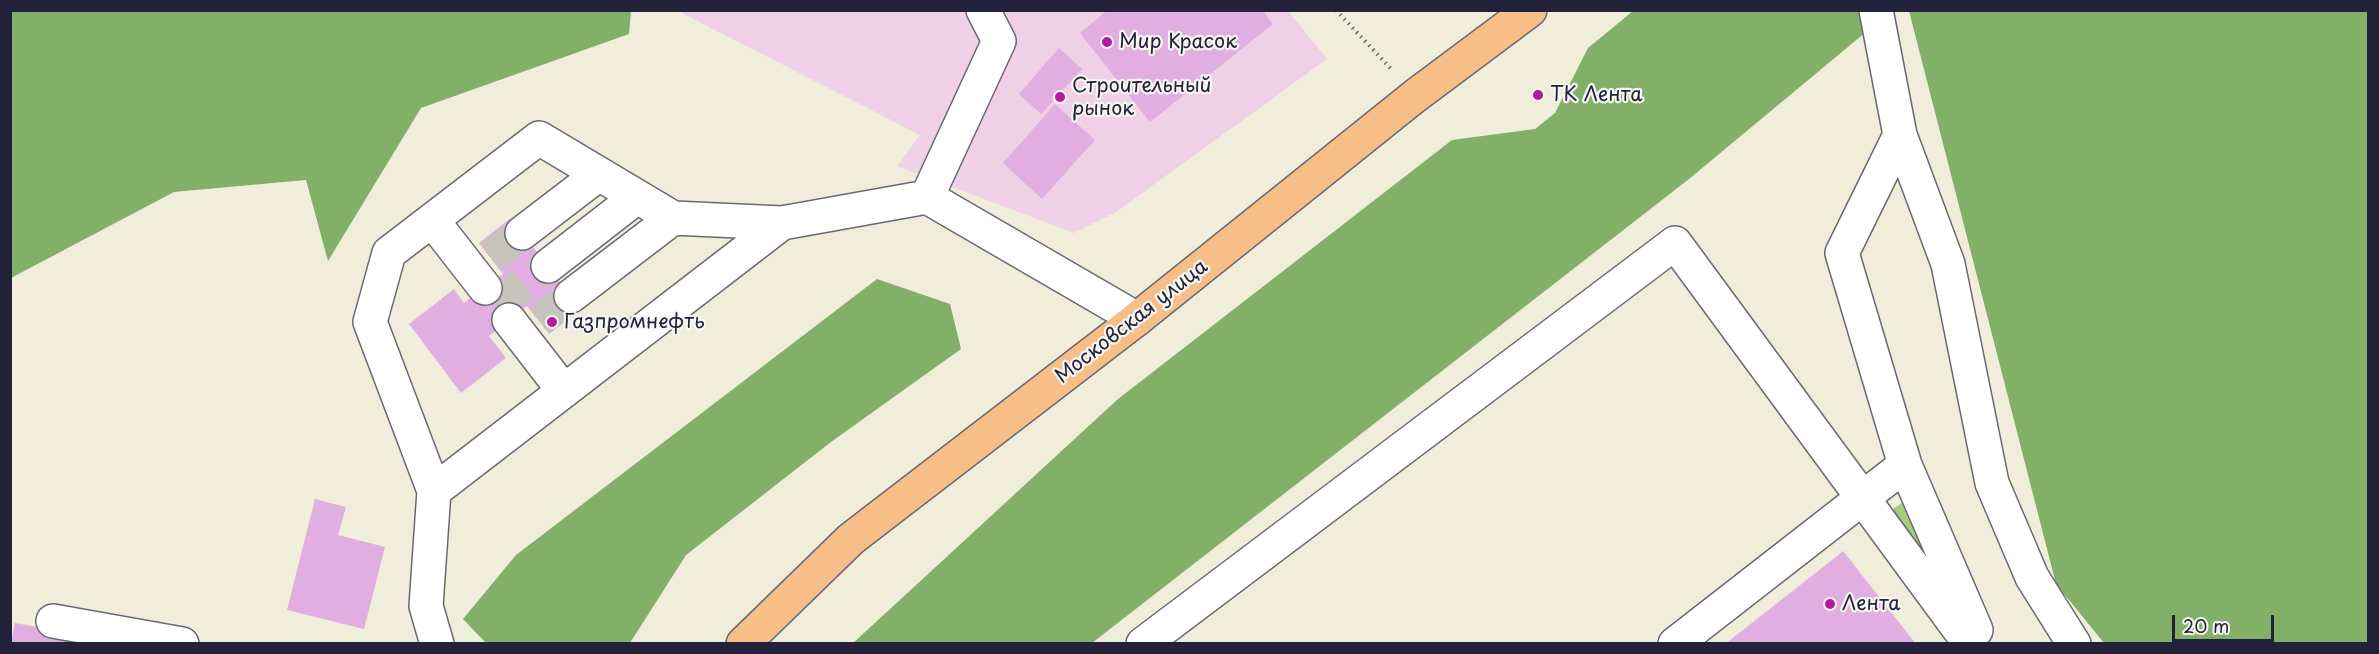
<!DOCTYPE html>
<meta charset="utf-8">
<style>
body{margin:0}
#map{position:relative;width:2379px;height:654px;overflow:hidden;background:#f0eddb;font-family:"Playpen Sans",sans-serif}
canvas{display:block}
.frame{position:absolute;inset:0;border:12px solid #22223b;pointer-events:none}
.scale{position:absolute;left:2172px;top:615px;width:102px;height:27px;box-sizing:border-box;border:3px solid #22223b;border-top:0;padding-left:8px;font-size:18px;line-height:21px;white-space:nowrap;color:#22223b;-webkit-text-stroke:4px #f6f6f2;paint-order:stroke}
</style>
<div id="map">
<canvas width="2379" height="654"></canvas>
<div class="frame"></div>
<div class="scale">20 m</div>
</div>
<script>
const context = document.querySelector('canvas').getContext('2d');
context.lineJoin = 'round';
function fillPath(path, color) {
  context.fillStyle = color;
  context.fill(path, 'evenodd');
}
function toPath(rows) {
  const path = new Path2D();
  for (const r of rows) {
    path.moveTo(r[0], r[1]);
    for (let i = 2; i < r.length; i += 2) path.lineTo(r[i], r[i + 1]);
  }
  return path;
}
function trace(path, color, width, dash) {
  context.strokeStyle = color;
  context.lineWidth = width;
  context.lineCap = dash ? 'butt' : 'round';
  context.setLineDash(dash || []);
  context.stroke(path);
}
function write(font, color, halo, rows, align = 'center') {
  context.font = font + ' "Playpen Sans",sans-serif';
  context.lineWidth = 4.5;
  context.setLineDash([]);
  context.textBaseline = 'middle';
  context.strokeStyle = halo;
  context.fillStyle = color;
  for (const [text, x, y, turn = 0] of rows) {
    context.save();
    context.translate(x, y);
    context.rotate((+turn || 0) * Math.PI / 180);
    context.textAlign = isNaN(turn) ? turn : align;
    if (halo) context.strokeText(text, 0, 0);
    context.fillText(text, 0, 0);
    context.restore();
  }
}
fillPath(toPath([
 [678,11,1288,11,1327,59,1116,212,1074,233,897,166,920,135]
]), '#efd0e6');
fillPath(toPath([
 [1909,498,1936,570,1884,515]
]), '#a3cd79');
fillPath(toPath([
 [11,10,631,10,631,11,629,34,421,108,328,261,306,180,174,192,11,278],
 [1633,11,1858,11,1866,32,1689,179,1092,643,852,644,1118,399,1452,140,1535,129,1555,113,1588,48],
 [1909,11,2368,11,2368,643,2104,643,2056,584],
 [877,279,950,304,961,349,831,442,686,555,630,643,486,643,463,619,516,555]
]), '#82b069');
fillPath(toPath([
 [1108,10,1262,10,1273,24,1150,122,1080,33],
 [1059,48,1082,69,1041,114,1019,94],
 [1055,104,1095,140,1042,199,1003,163],
 [511,218,580,308,548,332,527,306,489,336,506,358,461,393,409,324,454,289,464,303,503,274,479,243],
 [315,499,346,507,338,535,385,547,364,629,287,610],
 [1843,551,1916,644,1725,644,1827,564],
 [15,623,111,640,111,644,11,644]
]), '#e1aee2');
trace(toPath([
 [490,257,522,233],
 [497,304,548,266],
 [539,321,571,296]
]), '#c7c4bb', 33, [33, 16]);
const minor = toPath([
 [1876,10,1900,135,1948,264,1992,483,2032,577,2074,644],
 [1900,135,1842,253,1905,465,1976,630],
 [927,197,999,41,983,10],
 [432,220,485,288],
 [522,233,599,174],
 [548,266,637,197],
 [571,296,673,218],
 [509,320,564,391],
 [434,491,370,322,389,253,539,138,673,218,782,223],
 [53,621,182,644],
 [437,644,426,606,434,491,782,223,927,197,1137,319],
 [1143,644,1675,243,1970,644],
 [1675,644,1905,465]
]);
const major = toPath([
 [743,644,851,539,1137,319,1415,96,1530,10]
]);
trace(minor, '#6a6973', 36);
trace(major, '#6a6973', 36);
trace(toPath([
 [1336,10,1393,71]
]), '#6a6973', 4, [1.5, 4.5]);
trace(minor, '#fff', 33);
trace(major, '#f7be87', 33);
for (const [x, y, r, color] of [
 [1107,42,6,"#b5179e"],
 [1538,95,6,"#b5179e"],
 [1060,97,6,"#b5179e"],
 [552,322,6,"#b5179e"],
 [1830,604,6,"#b5179e"]
]) {
  const dot = new Path2D();
  dot.arc(x, y, r, 0, 2 * Math.PI);
  context.fillStyle = color;
  context.fill(dot);
  trace(dot, '#f6f6f2', 2);
}
write('20px', '#22223b', '#f6f6f2', [
 ["Мир Красок",1119,42],
 ["Строительный",1072,86],
 ["рынок",1072,109],
 ["ТК Лента",1550,95],
 ["Газпромнефть",564,322],
 ["Лента",1842,604]
], 'left');
write('20px', '#22223b', '#f6f6f2', [
 ["Московская улица",1132,322,-38]
]);
</script>
